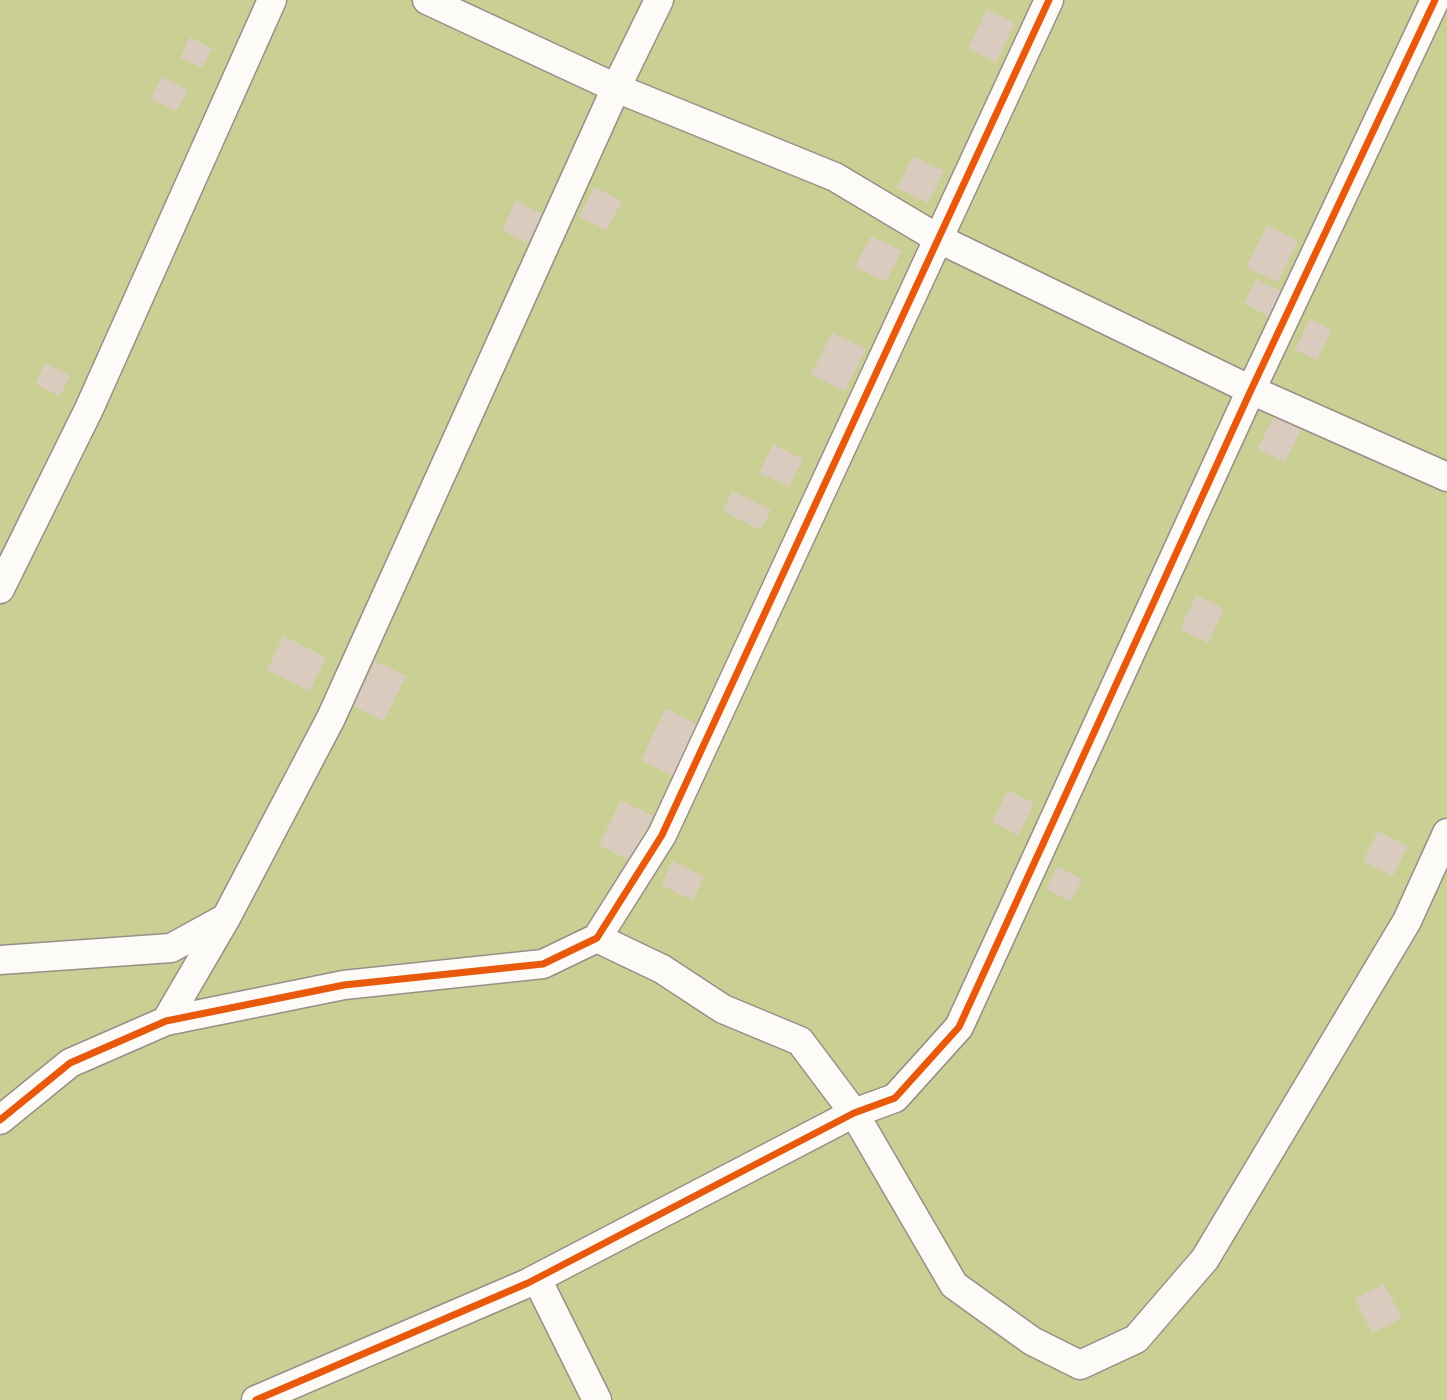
<!DOCTYPE html>
<style>
body{margin:0}
canvas{display:block;background:#e9e2d2}
</style>
<canvas width="1447" height="1400"></canvas>
<script>
const context = document.querySelector('canvas').getContext('2d');
context.lineJoin = 'round';
function fillPath(path, color) {
  context.fillStyle = color;
  context.fill(path, 'evenodd');
}
function toPath(rows) {
  const path = new Path2D();
  for (const r of rows) {
    path.moveTo(r[0], r[1]);
    for (let i = 2; i < r.length; i += 2) path.lineTo(r[i], r[i + 1]);
  }
  return path;
}
function trace(path, color, width, dash) {
  context.strokeStyle = color;
  context.lineWidth = width;
  context.lineCap = dash ? 'butt' : 'round';
  context.setLineDash(dash || []);
  context.stroke(path);
}
fillPath(toPath([
 [0,0,1447,0,1447,1400,0,1400]
]), '#cacf94');
fillPath(toPath([
 [987,9,1015,23,996,63,968,49],
 [190,37,212,48,202,68,180,58],
 [162,77,188,90,177,111,151,99],
 [913,156,944,171,928,203,897,188],
 [594,187,622,201,607,230,579,217],
 [516,201,542,214,528,243,502,230],
 [1267,225,1298,241,1278,282,1246,267],
 [871,236,902,251,886,282,855,267],
 [1256,279,1287,294,1274,319,1244,304],
 [1310,319,1332,330,1317,360,1295,350],
 [832,333,866,349,845,391,811,375],
 [45,363,70,376,60,396,35,384],
 [1274,416,1301,429,1285,462,1257,449],
 [773,444,803,459,789,487,759,473],
 [732,491,771,510,761,530,723,511],
 [1196,595,1224,609,1208,643,1180,629],
 [283,636,326,657,310,691,267,670],
 [375,661,406,676,384,721,353,706],
 [666,708,698,725,673,776,641,760],
 [1008,790,1034,803,1018,835,992,822],
 [621,800,653,816,631,861,599,845],
 [1378,831,1408,846,1393,876,1363,861],
 [672,861,704,877,693,901,661,885],
 [1057,867,1082,879,1071,901,1046,889],
 [1384,1284,1402,1318,1372,1333,1355,1299]
]), '#dacbbf');
const minor = toPath([
 [427,0,616,88,835,177,937,238,1251,390,1447,477],
 [0,589,89,409,272,0],
 [597,938,662,969,723,1009,800,1041,854,1113,954,1285,1032,1341,1080,1365,1136,1339,1205,1259,1407,921,1447,833],
 [0,960,171,948,224,919],
 [166,1021,226,918,331,718,616,88,659,0],
 [0,1120,70,1063,166,1021,344,985,543,964,597,938,662,835,1049,0],
 [537,1279,597,1400],
 [256,1400,528,1283,854,1113,895,1098,959,1027,1251,390,1435,0]
]);
trace(minor, '#998e88', 31);
trace(minor, '#fcfbf8', 28);
trace(toPath([
 [0,1120,70,1063,166,1021,344,985,543,964,597,938,662,835,1049,0],
 [256,1400,528,1283,854,1113,895,1098,959,1027,1251,390,1435,0]
]), '#e8590c', 7);
</script>
